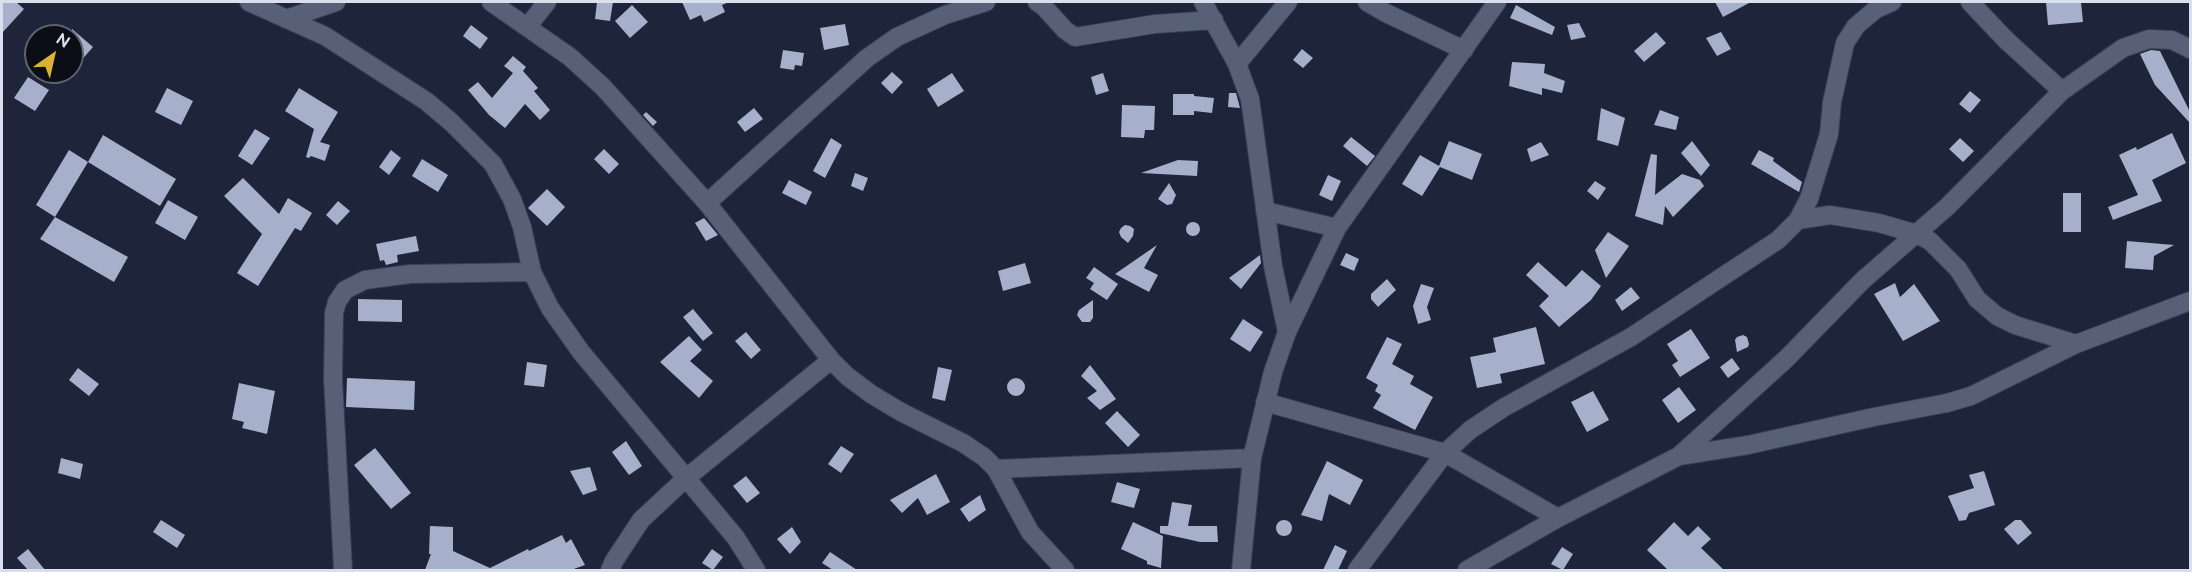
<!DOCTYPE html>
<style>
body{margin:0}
#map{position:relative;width:2192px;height:572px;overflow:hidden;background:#1e2439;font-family:Raleway,sans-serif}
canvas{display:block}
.frame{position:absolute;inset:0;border:3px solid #dadfed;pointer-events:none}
.north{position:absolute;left:24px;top:24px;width:60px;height:60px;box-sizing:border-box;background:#0b0e17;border:2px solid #5e626d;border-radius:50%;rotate:34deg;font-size:16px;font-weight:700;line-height:24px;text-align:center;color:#dadfed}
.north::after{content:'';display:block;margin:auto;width:21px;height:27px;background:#dcb233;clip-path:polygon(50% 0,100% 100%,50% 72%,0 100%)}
</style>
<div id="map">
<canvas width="2192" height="572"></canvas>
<div class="frame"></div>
<div class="north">N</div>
</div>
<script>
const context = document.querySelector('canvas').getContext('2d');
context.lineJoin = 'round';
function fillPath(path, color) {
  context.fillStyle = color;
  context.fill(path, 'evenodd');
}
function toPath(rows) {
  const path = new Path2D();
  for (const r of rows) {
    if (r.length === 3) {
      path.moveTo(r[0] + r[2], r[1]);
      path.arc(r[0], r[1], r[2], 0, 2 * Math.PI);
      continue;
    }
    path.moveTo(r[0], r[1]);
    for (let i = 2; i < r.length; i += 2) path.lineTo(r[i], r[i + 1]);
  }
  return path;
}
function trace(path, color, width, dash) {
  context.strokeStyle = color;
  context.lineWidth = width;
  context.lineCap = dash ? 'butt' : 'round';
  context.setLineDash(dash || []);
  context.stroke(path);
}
fillPath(toPath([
 [2,2,16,2,24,9,2,33],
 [597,2,613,2,610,21,595,19],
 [682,2,729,2,722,5,725,12,704,22,701,15,690,20],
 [1715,2,1751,2,1723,17],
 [2046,2,2081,2,2083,22,2048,25],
 [632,5,648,22,630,38,615,21],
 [1516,5,1555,27,1552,35,1510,18],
 [1579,23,1586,37,1571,40,1567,25],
 [845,24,849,45,824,50,820,28],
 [471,25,488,38,480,49,463,36],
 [72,29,93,47,72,71],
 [1656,32,1666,43,1644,62,1634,51],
 [1721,32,1731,49,1717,56,1706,38],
 [1302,49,1313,58,1303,68,1293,60],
 [783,50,804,53,802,66,795,65,794,70,780,68],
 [2151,50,2160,51,2190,112,2190,123,2155,85,2140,54],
 [513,56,526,67,523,71,538,88,534,91,550,110,540,120,525,104,505,128,489,115,468,90,478,82,492,98,513,73,504,66],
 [1512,62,1545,64,1544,73,1565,81,1562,93,1542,88,1542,95,1509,86],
 [892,72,903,82,892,94,881,83],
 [952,73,964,91,938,107,927,89],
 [1103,73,1109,91,1096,95,1091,77],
 [28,77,49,90,35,111,14,98],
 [167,88,193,101,181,125,155,112],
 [299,88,338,112,320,142,330,145,325,161,311,156,309,158,306,157,314,129,285,111],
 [1970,91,1981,100,1970,113,1959,104],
 [1229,93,1236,93,1240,108,1228,107],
 [1173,94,1194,94,1194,96,1214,98,1212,113,1194,111,1194,115,1173,115],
 [1122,105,1155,106,1154,130,1145,130,1144,138,1121,137],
 [754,108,763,119,745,132,737,122],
 [1601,108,1625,118,1618,146,1597,140],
 [1660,110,1679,117,1676,130,1654,125],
 [646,112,657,122,653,126,643,115],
 [255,129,270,138,252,165,238,156],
 [2172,133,2186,163,2152,180,2162,201,2113,220,2108,207,2138,195,2119,155,2136,147,2137,150],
 [103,135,176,179,160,206,88,162],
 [1351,137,1375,156,1367,166,1343,146],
 [831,138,842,145,825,178,813,171],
 [1960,138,1974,151,1963,162,1949,149],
 [1449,141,1482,154,1472,180,1440,167,1422,196,1402,184,1420,155,1439,166],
 [1692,141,1710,165,1701,176,1681,153],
 [1541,142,1549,155,1531,162,1527,149],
 [604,149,619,164,609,174,594,159],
 [69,150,88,162,55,217,36,205],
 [391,150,401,158,389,175,379,167],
 [1759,150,1774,158,1773,161,1802,182,1799,192,1751,164],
 [1651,154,1657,155,1655,195,1682,174,1700,180,1704,186,1673,217,1665,206,1663,225,1635,216],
 [422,159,448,175,438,192,412,176],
 [1178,160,1198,161,1197,176,1141,173],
 [855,173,868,178,863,191,851,186],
 [1328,175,1341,181,1332,201,1319,195],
 [243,178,279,214,288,198,312,213,301,231,295,228,258,286,237,273,262,234,224,196],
 [789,180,812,192,806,205,782,193],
 [1595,181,1606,188,1598,200,1587,191],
 [1169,183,1176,195,1172,204,1167,205,1158,199],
 [547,189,565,207,547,226,528,208],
 [2063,193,2081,193,2081,232,2063,232],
 [168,200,198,217,185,240,155,223],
 [338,201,350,211,337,225,326,215],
 [55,217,128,257,114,282,40,239],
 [704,218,718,235,706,241,695,223],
 [1193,229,7],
 [1125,225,1130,226,1134,229,1133,236,1128,243,1121,237,1119,232,1121,228],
 [1608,232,1629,246,1606,278,1595,250],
 [416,236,419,251,397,255,398,262,386,265,384,260,380,261,376,244],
 [2127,241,2174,245,2154,256,2153,270,2125,268],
 [1157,245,1144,268,1158,275,1149,292,1115,274],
 [1346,253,1359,259,1354,271,1340,265],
 [1260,255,1261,263,1241,289,1229,278],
 [1538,262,1566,287,1582,270,1601,286,1591,300,1559,327,1539,306,1549,296,1526,275],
 [1025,263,1031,283,1003,291,998,271],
 [1094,267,1118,284,1107,300,1090,289,1094,283,1086,278],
 [1387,279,1396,290,1378,307,1371,299,1371,294],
 [1895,283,1900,297,1914,284,1940,321,1903,341,1874,294],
 [1421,284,1434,288,1427,307,1431,320,1418,324,1413,306],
 [1631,287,1640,298,1622,311,1615,300],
 [358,299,402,300,402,322,358,321],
 [1093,300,1093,318,1090,322,1082,322,1077,315,1079,310],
 [693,309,713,333,703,341,683,317],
 [1243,319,1263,332,1250,352,1230,339],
 [1536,327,1545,364,1500,374,1502,383,1477,388,1470,357,1496,352,1493,338],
 [1691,329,1710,358,1680,377,1672,365,1678,361,1667,344],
 [746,332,761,350,751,359,735,341],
 [1743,335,1747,337,1749,344,1748,347,1737,352,1735,340,1737,337],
 [689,336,702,350,690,361,713,381,699,398,660,362],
 [1387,337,1402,344,1392,364,1414,376,1410,384,1433,397,1415,430,1373,408,1381,395,1375,391,1378,385,1366,378],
 [1732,358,1740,369,1728,378,1720,367],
 [527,362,547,365,544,387,524,385],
 [1090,365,1116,399,1100,410,1087,398,1097,391,1081,376],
 [938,367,952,370,945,401,932,398],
 [78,368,99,384,89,396,69,380],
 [1016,387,9],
 [347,378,415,381,414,410,346,407],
 [239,383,275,391,267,434,242,428,244,422,232,419],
 [1679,387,1696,410,1678,423,1662,400],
 [1593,391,1609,420,1587,432,1571,402],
 [1117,411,1140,435,1128,447,1105,423],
 [626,441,642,466,629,475,612,452],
 [841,446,854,454,841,473,828,464],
 [375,448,411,493,391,509,354,465],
 [61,458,83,464,80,479,58,473],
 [1327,461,1363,480,1350,505,1329,494,1322,521,1301,515],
 [590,467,597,490,583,495,570,471],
 [1984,471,1995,505,1969,513,1966,520,1959,521,1948,496,1974,488,1969,475],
 [936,474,950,502,927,515,918,498,902,513,890,500],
 [746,476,760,493,747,503,733,486],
 [1117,482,1140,489,1134,508,1111,502],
 [980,495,986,510,969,522,960,509],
 [1172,502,1192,505,1188,526,1217,526,1218,542,1200,542,1160,533,1160,526,1168,526],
 [161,520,185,535,177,548,153,532],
 [2015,520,2021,520,2032,533,2018,545,2004,529],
 [1284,528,8],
 [1133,522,1163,536,1161,568,1147,564,1147,561,1121,549],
 [1674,522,1688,536,1698,526,1711,539,1701,548,1724,570,1668,570,1647,550],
 [430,526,453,527,453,551,490,568,528,549,529,551,562,535,566,543,571,539,585,565,571,570,425,570,431,554,429,554],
 [792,527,801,542,790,554,777,539],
 [1335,545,1347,551,1338,570,1323,570],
 [1562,547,1573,554,1563,570,1551,564],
 [28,549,45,570,28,570,17,558],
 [712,549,723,557,713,570,702,563],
 [830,552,857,570,833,570,822,563]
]), '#a7b0cb');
const street = toPath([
 [249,2,325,36,426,101,451,122,493,164,512,199,522,227,532,272,550,308,581,352,736,538,756,570],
 [491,2,570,57,603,87,707,203,831,360,847,376,871,394,901,412,963,443,984,457,996,469,1030,532,1065,570],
 [1037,2,1044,7,1065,30,1075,37,1155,24,1214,20],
 [1203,2,1237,64,1250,99,1273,266,1287,332,1273,372,1252,458,1241,570],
 [1367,2,1386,13,1464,50],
 [1970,2,2006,40,2062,91],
 [286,19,336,2],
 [528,26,547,2],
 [1237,64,1288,2],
 [707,203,867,58,897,37,945,15,986,2],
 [1265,211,1337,228],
 [1798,220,1830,215,1879,223,1917,234,1930,241,1958,269,1977,299,1997,316,2015,325,2076,344],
 [1287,332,1337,228,1497,2],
 [1265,402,1445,453,1558,518],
 [1679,456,1748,445,1874,417,1947,403,1971,396,2076,344,2190,301],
 [996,469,1252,458],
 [343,570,333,379,334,313,337,302,345,290,365,280,410,274,532,272],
 [610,570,614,561,641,520,685,479,831,360],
 [1357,570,1445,453,1470,430,1503,408,1631,337,1778,240,1798,220,1809,199,1829,134,1832,102,1845,43,1856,26,1876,9,1892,2],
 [1467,570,1558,518,1679,456,1786,359,1863,280,1947,207,2062,91,2123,48,2149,39,2172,40,2190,49]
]);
trace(street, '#3a3f51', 20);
trace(street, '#586078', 18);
</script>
